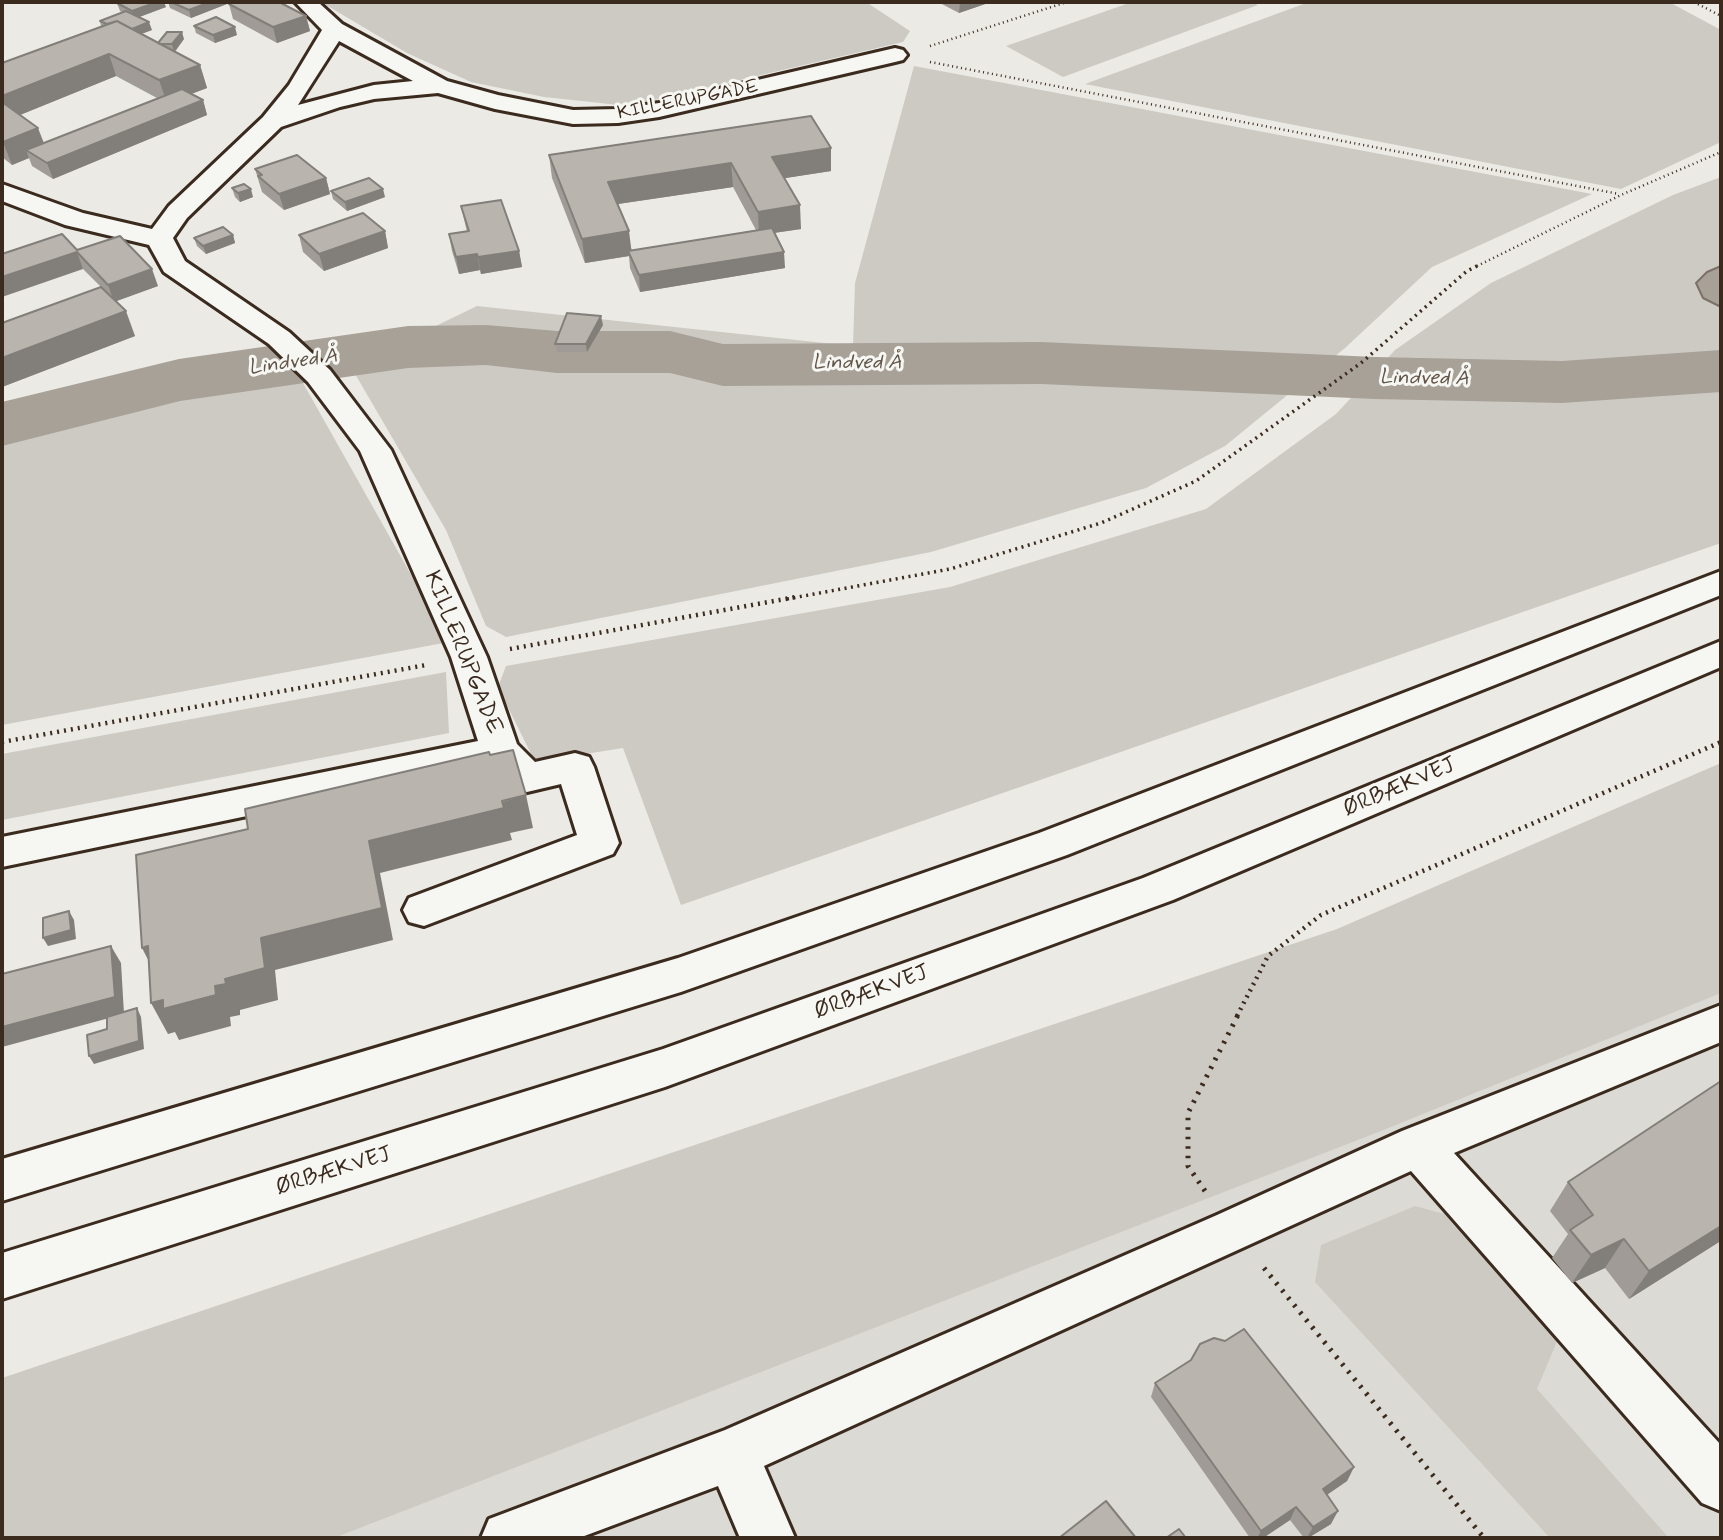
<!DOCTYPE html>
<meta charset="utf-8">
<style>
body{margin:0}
#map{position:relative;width:1723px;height:1540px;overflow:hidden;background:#ebeae5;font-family:Mynerve,sans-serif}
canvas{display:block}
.frame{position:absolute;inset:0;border:4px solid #3b2a1e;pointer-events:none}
</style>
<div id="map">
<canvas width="1723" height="1540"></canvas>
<div class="frame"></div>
</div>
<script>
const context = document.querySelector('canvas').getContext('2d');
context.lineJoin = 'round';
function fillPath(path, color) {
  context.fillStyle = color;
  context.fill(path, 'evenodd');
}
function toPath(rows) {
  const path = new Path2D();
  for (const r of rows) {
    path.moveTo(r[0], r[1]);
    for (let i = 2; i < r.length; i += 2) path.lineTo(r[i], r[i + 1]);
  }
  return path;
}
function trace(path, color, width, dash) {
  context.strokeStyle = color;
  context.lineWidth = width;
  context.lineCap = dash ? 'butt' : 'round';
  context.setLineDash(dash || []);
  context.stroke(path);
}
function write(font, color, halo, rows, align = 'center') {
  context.font = font + ' Mynerve,sans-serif';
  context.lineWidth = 6;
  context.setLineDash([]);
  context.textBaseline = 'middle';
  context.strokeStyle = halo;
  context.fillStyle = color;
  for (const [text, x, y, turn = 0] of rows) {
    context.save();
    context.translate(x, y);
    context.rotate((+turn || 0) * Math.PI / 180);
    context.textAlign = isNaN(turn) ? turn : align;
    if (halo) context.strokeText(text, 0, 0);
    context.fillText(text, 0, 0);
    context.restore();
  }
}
fillPath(toPath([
 [1721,855,1721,1538,2,1538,2,1405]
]), '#dcdad4');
fillPath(toPath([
 [321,2,866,2,910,31,903,42,628,106,544,97,471,82,407,53],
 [1132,2,1250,2,1258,5,1063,77,1006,46],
 [1309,2,1669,2,1721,30,1721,142,1621,189,1085,84],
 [914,66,1592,194,1432,267,1345,348,1225,446,1146,488,931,552,506,637,486,626,446,530,351,367,477,306,853,346,855,283],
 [1721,177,1721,266,1707,272,1703,298,1721,307,1721,543,681,905,623,748,535,762,498,687,506,666,950,587,1206,509,1336,414,1395,350,1491,283,1673,195],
 [294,367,449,642,2,725,2,420],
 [446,672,449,733,2,820,2,754],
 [1721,763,1721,993,1386,1129,334,1538,2,1538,2,1378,1337,929],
 [1415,1206,1444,1214,1557,1341,1537,1389,1669,1538,1550,1538,1315,1282,1321,1245]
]), '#cdcac4');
const water = toPath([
 [1721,266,1721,307,1703,298,1696,283,1707,272,1721,266]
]);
fillPath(water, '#a8a198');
trace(water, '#7c7167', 2);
fillPath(toPath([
 [486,325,557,331,670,331,723,344,1041,342,1375,357,1562,361,1721,350,1721,392,1562,403,1375,399,1041,384,723,386,670,373,557,373,486,365,408,368,180,401,2,446,2,402,179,359,408,326,486,325]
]), '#a8a198');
const minor = toPath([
 [295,2,318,2,342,24,447,81,498,95,573,110,618,109,659,103,895,48,903,50,907,55,903,60,895,62,659,117,618,123,573,124,495,109,438,93,374,99,340,107,281,127,187,218,173,238,185,261,289,332,330,370,391,450,487,657,517,744,535,762,575,753,589,757,594,767,619,843,613,854,424,926,409,922,403,910,409,898,577,835,561,784,527,792,513,788,492,765,2,867,2,837,478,741,451,657,360,451,308,382,269,344,164,272,149,245,65,225,2,201,2,184,83,213,152,229,169,206,263,117,289,85,322,30,295,2],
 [339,41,413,81,374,85,298,105,339,41],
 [1721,1005,1721,1042,1454,1153,1721,1445,1721,1511,1702,1503,1411,1171,764,1466,795,1538,740,1538,718,1486,579,1538,481,1538,489,1519,725,1430,1217,1215,1402,1131,1721,1005]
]);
const major = toPath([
 [1721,571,1721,595,1067,855,681,992,2,1201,2,1159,678,958,1039,833,1721,571],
 [1721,641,1721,667,1173,900,665,1087,2,1299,2,1253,663,1049,1143,878,1721,641]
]);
trace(minor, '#3b2a1e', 6);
trace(major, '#3b2a1e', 6);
trace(toPath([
 [1694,2,1721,16],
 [930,46,1067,2],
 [930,62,1619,194],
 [1477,266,1621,195,1721,152]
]), '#3b2a1e', 2.5, [1, 3.5]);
trace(toPath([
 [787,599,950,569,1101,523,1196,481,1361,363,1467,271,1481,264]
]), '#3b2a1e', 3.5, [2, 4.5]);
trace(toPath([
 [510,649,796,597],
 [2,742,426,665],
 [1237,1016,1268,956,1321,915,1721,742]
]), '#3b2a1e', 4.5, [2, 5]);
trace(toPath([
 [1205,1191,1188,1166,1188,1113,1238,1015],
 [1264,1268,1484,1538]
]), '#3b2a1e', 5, [2.5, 7]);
fillPath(minor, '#f6f6f2');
fillPath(major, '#f6f6f2');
fillPath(toPath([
 [168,2,232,2,191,18,170,8],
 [938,2,991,2,959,13],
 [117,3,166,7,139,17,152,30,141,34,158,43,184,39,175,52,200,65,207,88,191,94,203,100,207,115,53,179,32,166,29,158,12,165,2,157,2,63,101,26,100,21,122,12,120,11],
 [116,76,157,98,44,143,20,115],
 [229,4,306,16,310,31,277,43,233,19],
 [194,26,237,35,215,43,196,33],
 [811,116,831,171,785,178,801,229,774,233,785,268,640,292,630,268,629,256,585,263,552,178,549,155],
 [733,187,756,230,632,251,618,204],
 [255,169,326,178,330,194,284,210,262,192],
 [232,188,253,197,240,202,235,197],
 [331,191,385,197,347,211,333,199],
 [461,206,519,251,522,267,481,274,480,270,459,274,452,251,449,234,467,232],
 [385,231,388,248,324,271,303,252,299,235],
 [62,234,77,250,158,286,116,301,135,336,2,387,2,323,101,287,83,269],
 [233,235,235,243,206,254,197,246,194,238],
 [603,325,587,352,557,352,555,344],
 [1721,1081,1721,1244,1719,1242,1629,1299,1605,1268,1572,1283,1552,1258,1568,1234,1550,1211,1568,1182],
 [1155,1383,1354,1467,1347,1481,1327,1495,1331,1524,1308,1538,1304,1538,1290,1520,1263,1538,1250,1538,1151,1397]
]), '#a09b96');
fillPath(toPath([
 [157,2,164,2,166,7,134,19,132,11],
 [210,2,232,2,191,18,189,10],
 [960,2,991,2,959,13],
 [306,16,310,31,277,43,273,27],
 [149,22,152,30,125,40,123,32],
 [235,27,237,35,215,43,213,35],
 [182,32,184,39,174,52,172,44],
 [109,54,116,76,5,121,2,112,2,96],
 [200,65,207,88,167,103,159,80],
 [203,100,207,115,53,179,47,163],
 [38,128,47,151,26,150,29,158,12,165,3,142],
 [831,148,831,171,773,180,772,157],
 [731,163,733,187,611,205,608,182],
 [326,178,330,194,284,210,279,194],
 [251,189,253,197,240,202,238,193],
 [383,189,385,197,347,211,345,202],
 [800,205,801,229,759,235,758,212],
 [385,231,388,248,324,271,319,254],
 [629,231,632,255,628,251,629,256,585,263,582,239],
 [233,235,235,243,206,254,203,246],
 [519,251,522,267,481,274,478,257],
 [77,252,83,269,2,297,2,277],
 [784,252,785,268,640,292,639,275],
 [477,254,480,270,459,274,456,257],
 [152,269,158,286,114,302,108,285],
 [126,311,135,336,2,387,2,358],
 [601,316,603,325,587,352,586,344],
 [526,795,533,828,510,833,512,840,380,873,393,940,275,970,278,1000,240,1010,240,1015,230,1017,231,1026,179,1040,175,1032,168,1034,151,1003,225,979,261,938,369,841],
 [69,911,74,920,76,939,48,946,43,938],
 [111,946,121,963,124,1014,2,1047,2,1027],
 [148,946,158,979,142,948],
 [137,1008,141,1017,144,1049,94,1064,89,1056],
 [1721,1226,1721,1239,1719,1242,1629,1299,1649,1271],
 [1624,1239,1605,1268,1572,1283,1591,1255],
 [1354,1467,1347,1481,1316,1502,1323,1489],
 [1296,1507,1290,1520,1263,1538,1257,1538,1261,1531],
 [1338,1511,1331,1524,1308,1538,1307,1538,1313,1527]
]), '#827e7a');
const building = toPath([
 [122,2,157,2,132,11,117,3,122,2],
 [171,2,210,2,189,10,171,2],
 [235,2,279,2,306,16,273,27,229,4,235,2],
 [126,11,149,22,132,29,117,21,107,24,100,21,126,11],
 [216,17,235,27,213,35,194,26,216,17],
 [117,21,200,65,159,80,109,54,2,96,2,63,117,21],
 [167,32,182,32,172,44,160,44,158,43,167,32],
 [182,89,203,100,47,163,26,150,182,89],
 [2,102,38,128,3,142,2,141,2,102],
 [811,116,831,148,772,157,800,205,758,212,731,163,608,182,629,231,582,239,549,155,811,116],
 [297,155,326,178,279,194,258,176,262,175,255,169,297,155],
 [369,178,383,189,345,202,331,191,369,178],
 [244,184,251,189,238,193,232,188,244,184],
 [501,200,519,251,478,257,477,254,456,257,449,234,469,231,461,206,501,200],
 [363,213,385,231,319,254,299,235,363,213],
 [223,227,233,235,203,246,194,238,223,227],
 [772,228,784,252,639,275,628,251,772,228],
 [62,234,77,250,120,236,152,269,108,285,77,252,2,277,2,254,62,234],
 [101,287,126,311,2,358,2,323,101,287],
 [567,313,601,316,586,344,555,344,567,313],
 [513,750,526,795,502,801,504,808,369,841,382,908,261,938,265,968,225,979,226,984,215,986,216,995,163,1009,163,1000,151,1003,148,946,142,948,136,855,248,829,245,809,489,752,490,755,513,750],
 [69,911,71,930,43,938,43,918,69,911],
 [111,946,115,997,2,1027,2,974,111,946],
 [137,1008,139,1041,89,1056,87,1035,107,1029,107,1017,137,1008],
 [1721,1081,1721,1226,1649,1271,1624,1239,1591,1255,1570,1230,1593,1215,1568,1182,1721,1081],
 [1244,1329,1354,1467,1323,1489,1338,1511,1313,1527,1296,1507,1261,1531,1155,1383,1191,1360,1200,1344,1214,1338,1225,1341,1244,1329],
 [1106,1501,1136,1538,1059,1538,1106,1501],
 [1179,1529,1186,1538,1166,1538,1179,1529]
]);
fillPath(building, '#bab4ae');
trace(building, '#827e7a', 2);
write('19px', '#3b2a1e', '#f6f6f2', [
 ["KILLERUPGADE",688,101,-11]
]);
write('italic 21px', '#615449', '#f6f6f2', [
 ["Lindved Å",293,363,-8],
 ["Lindved Å",857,364],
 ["Lindved Å",1424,379,1]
]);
write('23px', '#3b2a1e', '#f6f6f2', [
 ["KILLERUPGADE",462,653,68],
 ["ØRBÆKVEJ",1400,788,-23],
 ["ØRBÆKVEJ",872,993,-20],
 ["ØRBÆKVEJ",334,1172,-17]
]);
</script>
